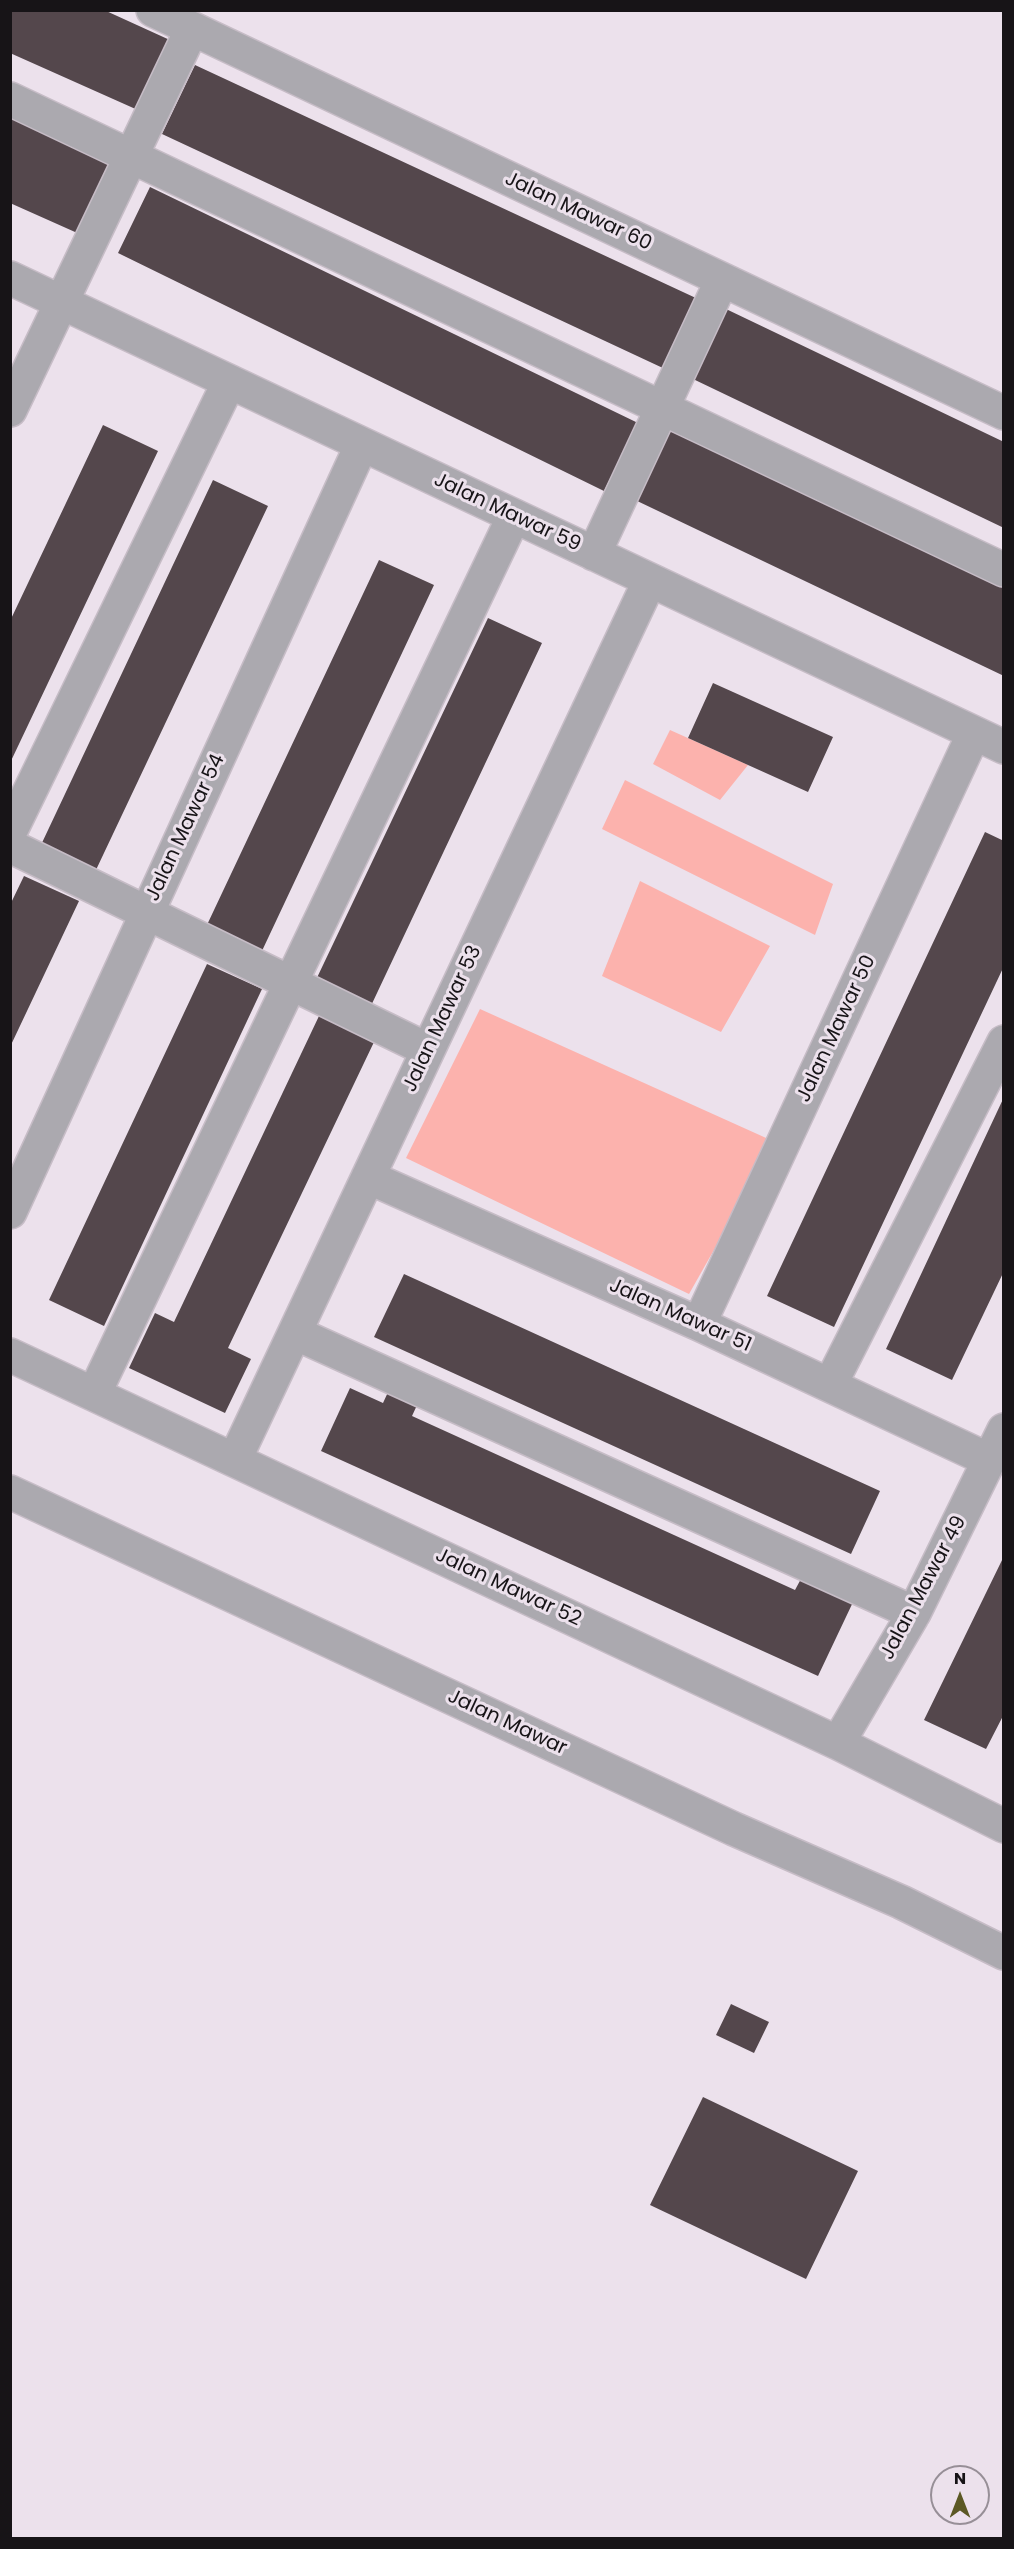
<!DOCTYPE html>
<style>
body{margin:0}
#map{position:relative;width:1014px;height:2549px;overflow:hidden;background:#ece1ec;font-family:Poppins,sans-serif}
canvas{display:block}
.frame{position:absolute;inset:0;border:12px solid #171417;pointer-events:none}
.north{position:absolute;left:930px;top:2465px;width:60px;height:60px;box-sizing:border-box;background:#ece1ec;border:2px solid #978f97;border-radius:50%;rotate:0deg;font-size:16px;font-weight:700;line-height:24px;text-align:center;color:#171417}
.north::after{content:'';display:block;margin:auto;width:21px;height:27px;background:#5b5824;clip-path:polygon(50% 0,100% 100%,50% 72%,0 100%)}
</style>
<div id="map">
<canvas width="1014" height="2549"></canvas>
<div class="frame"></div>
<div class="north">N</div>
</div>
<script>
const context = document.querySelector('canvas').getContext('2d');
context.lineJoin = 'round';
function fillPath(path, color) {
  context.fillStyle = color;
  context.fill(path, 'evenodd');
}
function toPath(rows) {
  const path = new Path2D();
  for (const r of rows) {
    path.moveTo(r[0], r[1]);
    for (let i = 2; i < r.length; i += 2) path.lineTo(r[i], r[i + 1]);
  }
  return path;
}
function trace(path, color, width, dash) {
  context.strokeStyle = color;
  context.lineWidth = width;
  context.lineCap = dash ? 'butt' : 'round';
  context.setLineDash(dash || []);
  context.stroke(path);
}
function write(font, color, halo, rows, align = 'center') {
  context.font = font + ' Poppins,sans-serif';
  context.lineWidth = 6;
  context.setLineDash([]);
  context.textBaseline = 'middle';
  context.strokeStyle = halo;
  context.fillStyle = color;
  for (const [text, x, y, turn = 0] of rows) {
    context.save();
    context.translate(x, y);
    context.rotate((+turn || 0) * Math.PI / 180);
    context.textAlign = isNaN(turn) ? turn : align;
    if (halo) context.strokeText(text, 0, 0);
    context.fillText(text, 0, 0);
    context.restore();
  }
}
fillPath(toPath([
 [670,730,748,765,720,800,653,764],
 [625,780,833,884,815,935,602,829],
 [640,881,770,946,721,1032,602,976],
 [480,1009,775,1142,689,1294,406,1158]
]), '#fcb2ad');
fillPath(toPath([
 [10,10,104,10,172,41,140,111,10,53],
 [195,65,698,299,665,369,162,134],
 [10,118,116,165,84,236,10,203],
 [150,187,638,423,604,491,118,253],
 [726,309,1004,442,1004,528,693,379],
 [103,425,158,451,10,763,10,621],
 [668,430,1004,587,1004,676,633,499],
 [213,480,268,506,95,872,40,847],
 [379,560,434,585,261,953,206,927],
 [488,618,542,643,369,1010,314,984],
 [713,683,833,737,808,792,688,738],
 [985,832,1004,841,1004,966,834,1327,767,1296],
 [24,876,79,901,10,1047,10,905],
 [207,964,262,989,104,1326,49,1300],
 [319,1016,374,1042,228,1348,251,1359,225,1413,129,1368,155,1313,174,1322],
 [1004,1097,1004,1271,952,1380,886,1349],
 [404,1274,880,1491,851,1554,374,1337],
 [350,1388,383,1403,389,1390,418,1403,412,1416,795,1590,802,1577,854,1600,818,1676,321,1451],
 [1004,1556,1004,1714,986,1749,924,1720],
 [731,2004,769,2022,754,2053,716,2035],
 [703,2097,858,2171,806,2279,650,2205]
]), '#54474c');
const minor = toPath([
 [153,10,1004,413],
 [10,99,1004,570],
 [10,278,1004,747],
 [10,410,192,29],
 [594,554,722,280],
 [10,832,229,382],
 [10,846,428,1050],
 [368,1177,699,1324,989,1460],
 [10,1212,362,444],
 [699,1324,974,733],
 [295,1333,914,1613],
 [10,1355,838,1743,1004,1826],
 [830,1385,1004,1042],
 [94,1394,514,516],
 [235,1459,650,580],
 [10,1492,734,1829,901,1902,1004,1953],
 [838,1743,914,1613,1004,1430]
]);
trace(minor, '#c6bcc6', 36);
trace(minor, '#aba9af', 33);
write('20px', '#171417', '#ece1ec', [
 ["Jalan Mawar 60",578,212,25],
 ["Jalan Mawar 59",507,513,25],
 ["Jalan Mawar 54",186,828,-65],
 ["Jalan Mawar 53",443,1019,-65],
 ["Jalan Mawar 50",837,1029,-65],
 ["Jalan Mawar 51",680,1316,24],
 ["Jalan Mawar 52",508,1588,25],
 ["Jalan Mawar 49",924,1588,-62],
 ["Jalan Mawar",507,1723,25]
]);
</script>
